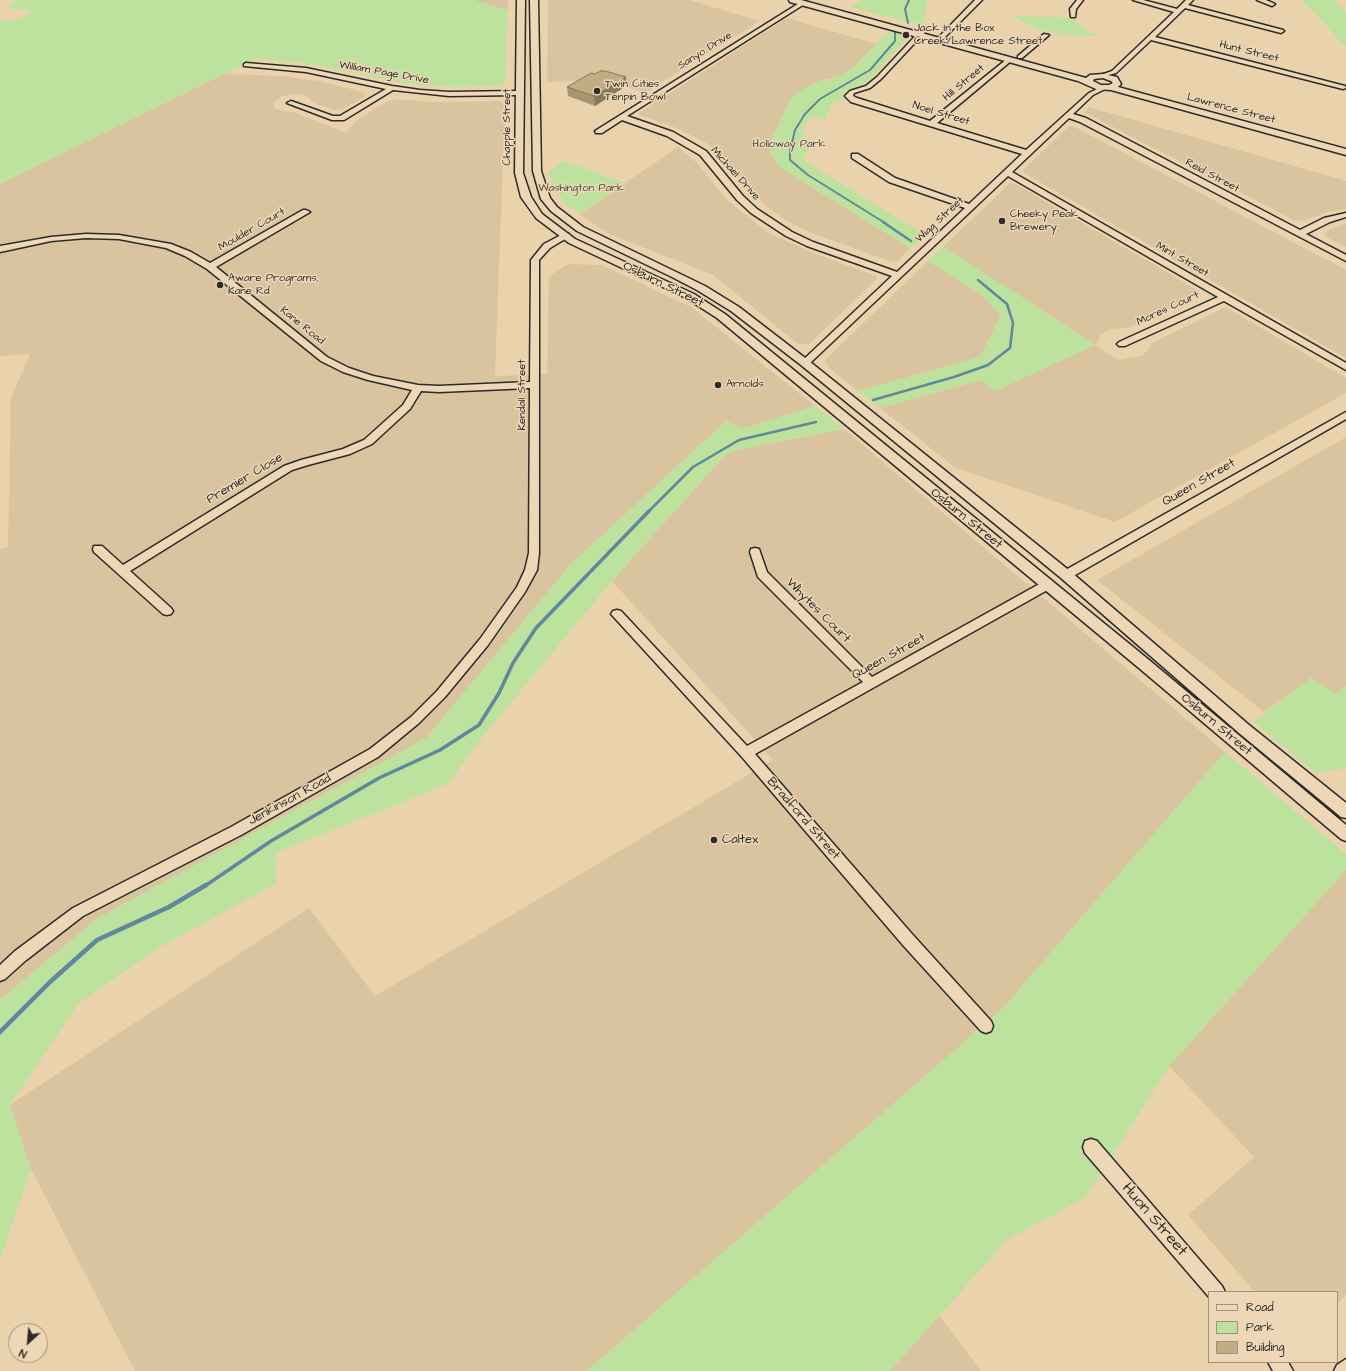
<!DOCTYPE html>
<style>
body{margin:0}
#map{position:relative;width:1346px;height:1371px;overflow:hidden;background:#ead2ad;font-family:"Architects Daughter",sans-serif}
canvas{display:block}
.legend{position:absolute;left:1208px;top:1291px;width:130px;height:72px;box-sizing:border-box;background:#edd7b6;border:1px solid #9f927e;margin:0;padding:5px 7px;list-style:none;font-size:12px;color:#2b2b2b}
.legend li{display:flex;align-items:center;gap:8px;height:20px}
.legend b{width:20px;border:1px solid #9f927e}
.north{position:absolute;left:8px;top:1323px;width:40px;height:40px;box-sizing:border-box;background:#edd7b6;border:1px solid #9f927e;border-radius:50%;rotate:206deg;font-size:11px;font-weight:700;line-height:16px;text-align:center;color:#2b2b2b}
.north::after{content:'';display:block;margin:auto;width:14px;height:18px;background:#2b2b2b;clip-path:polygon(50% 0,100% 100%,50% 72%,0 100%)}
</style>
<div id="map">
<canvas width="1346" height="1371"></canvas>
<ul class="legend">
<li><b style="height:5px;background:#edd7b6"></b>Road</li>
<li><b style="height:11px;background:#bce29d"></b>Park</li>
<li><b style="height:11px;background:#c3ac84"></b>Building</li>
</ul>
<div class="north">N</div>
</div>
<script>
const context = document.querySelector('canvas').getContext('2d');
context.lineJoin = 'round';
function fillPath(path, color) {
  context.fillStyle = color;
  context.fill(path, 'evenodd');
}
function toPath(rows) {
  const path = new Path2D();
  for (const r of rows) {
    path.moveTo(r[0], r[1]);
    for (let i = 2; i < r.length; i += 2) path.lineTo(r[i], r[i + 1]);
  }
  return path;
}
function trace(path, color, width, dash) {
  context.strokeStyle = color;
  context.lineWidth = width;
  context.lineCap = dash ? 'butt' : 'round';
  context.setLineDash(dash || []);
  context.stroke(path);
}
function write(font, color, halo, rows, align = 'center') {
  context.font = font + ' "Architects Daughter",sans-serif';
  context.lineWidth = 3;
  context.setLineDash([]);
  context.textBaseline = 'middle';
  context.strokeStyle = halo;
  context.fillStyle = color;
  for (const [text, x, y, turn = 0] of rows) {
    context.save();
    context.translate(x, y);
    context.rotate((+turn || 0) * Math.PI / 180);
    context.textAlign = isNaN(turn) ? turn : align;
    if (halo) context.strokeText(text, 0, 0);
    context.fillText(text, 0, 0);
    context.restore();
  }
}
fillPath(toPath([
 [472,0,508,0,508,10],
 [548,0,689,0,760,21,645,93,608,80,547,82],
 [787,18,876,44,853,68,840,76,819,81,803,89,791,99,770,143,771,155,782,168,910,248,897,262,892,262,809,232,784,219,765,205,714,149,706,143,676,128,640,115,639,113],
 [224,74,283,76,319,81,363,92,366,96,343,109,334,110,312,102,310,98,300,94,282,96,273,103,274,108,279,110,293,112,346,133,358,119,388,101,397,99,430,102,499,101,505,104,495,376,547,374,549,276,568,264,602,265,691,307,815,406,742,429,726,421,570,565,426,738,95,920,0,1000,0,549,8,547,11,398,30,354,0,356,0,184],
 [1089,107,1346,181,1346,209,1328,212,1303,221,1294,220,1084,112],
 [1069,126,1073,126,1346,270,1346,358,1024,173,1023,170],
 [678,147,697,163,727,200,767,232,813,253,876,276,877,279,809,344,798,344,713,275,609,234,580,214],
 [1010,183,1014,183,1199,291,1199,294,1131,327,1108,330,1100,335,1098,343,1095,345,1118,360,1141,356,1147,351,1152,343,1223,308,1229,309,1346,378,1346,393,1115,522,956,468,880,408,981,380,1095,345,943,247],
 [1346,223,1346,247,1326,237,1325,232],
 [928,261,983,296,1001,315,980,357,858,391,827,366,825,360],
 [844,429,1225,752,1002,1009,587,1371,135,1371,31,1169,10,1105,309,908,375,996,773,760,612,581,726,454,741,449],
 [1346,437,1346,686,1336,694,1311,678,1264,712,1097,580],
 [1346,870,1346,1295,1337,1304,1337,1292,1255,1292,1188,1215,1254,1157,1169,1066],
 [939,1315,981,1371,890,1371]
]), '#dac49f');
fillPath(toPath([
 [15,0,472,0,508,10,505,83,499,86,457,87,430,86,399,82,307,63,255,59,0,184,0,19,11,22,36,11,7,8],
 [861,0,929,0,927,2,923,26,851,7],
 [1302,0,1335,0,1346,12,1346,47],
 [1013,16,1063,17,1075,21,1097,36,1059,35,1052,31,1040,31],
 [889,31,909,36,867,83,844,92,843,100,833,102,824,120,810,116,803,132,811,144,803,160,925,235,910,248,781,168,771,155,770,143,791,99,803,89,819,81,840,76,853,68],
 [564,161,626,183,580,214,564,203,548,172],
 [943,247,1002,284,1095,345,996,391,981,380,880,408,858,391,980,357,1001,315,983,296,928,261],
 [815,406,844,429,741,449,726,454,612,581,484,735,448,784,275,853,276,884,158,948,79,1003,10,1105,31,1169,0,1259,0,1000,95,920,426,738,570,565,726,421,742,429],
 [1311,678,1336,694,1346,686,1346,768,1316,773,1254,722,1265,712],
 [1225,752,1346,854,1346,870,1169,1066,1086,1197,1007,1240,890,1371,587,1371,1002,1009]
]), '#bce29d');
trace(toPath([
 [908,23,905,9,909,0],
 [885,223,808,175,790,160,790,151,795,130,805,114,820,99,870,70,895,41,895,32]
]), '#61879b', 2);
trace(toPath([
 [883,222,911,241],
 [873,400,954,377,988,365,1010,348,1013,323,1007,304,978,280],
 [648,512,693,467,739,440,816,422]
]), '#61879b', 2.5);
trace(toPath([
 [205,886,271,841,379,778,440,750,479,725,499,693,513,663,536,628,649,511]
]), '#61879b', 3.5);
trace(toPath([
 [0,1032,50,982,97,940,169,907,206,885]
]), '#61879b', 4.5);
const minor = toPath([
 [975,0,982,0,941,41,937,41,937,39,975,0],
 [1077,0,1083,0,1076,9,1075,17,1071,17,1070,9,1077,0],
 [1133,0,1143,0,1177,9,1186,0,1193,0,1188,5,1283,30,1284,31,1281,33,1185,8,1155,37,1345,86,1346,88,1343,89,1151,40,1116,73,1101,77,1101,75,1112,71,1174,12,1133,0],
 [1257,0,1266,0,1275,4,1272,6,1257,0],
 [801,2,806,3,627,116,673,132,706,151,743,196,757,209,792,232,813,242,897,272,965,208,889,182,852,158,852,154,858,154,895,178,969,204,1022,154,851,102,845,96,850,91,866,86,877,77,921,30,923,29,926,31,925,32,881,79,870,88,854,93,853,96,857,98,930,121,1007,59,1011,59,1011,61,937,123,1026,150,1089,93,1101,87,1105,87,1105,89,1093,95,1073,114,1086,118,1300,230,1324,218,1346,213,1346,217,1330,222,1306,234,1346,255,1346,261,1080,122,1069,118,1012,172,1346,363,1346,370,1224,301,1125,346,1119,346,1117,344,1119,342,1218,297,1008,176,808,365,802,365,800,363,802,361,892,276,807,246,786,236,751,213,737,200,700,155,667,136,622,120,602,133,596,133,595,131,801,2],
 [1044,34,1049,35,1022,58,1018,58,1018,56,1044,34],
 [246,63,306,68,392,86,420,90,449,92,519,91,523,93,519,95,449,96,393,90,344,120,332,120,287,103,291,101,333,116,340,116,386,89,306,72,244,66,244,64,246,63],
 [303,210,306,210,310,212,216,267,327,357,349,368,373,376,418,385,439,386,530,382,531,260,544,244,563,234,569,234,570,236,550,248,539,260,539,553,537,570,525,592,488,645,445,697,419,723,378,757,241,835,83,916,25,961,5,979,0,981,0,965,15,951,73,908,231,827,370,749,411,717,437,691,480,639,517,587,525,570,529,553,530,388,439,392,421,391,410,409,372,444,350,454,308,465,292,470,130,571,171,608,173,611,171,614,167,615,163,614,94,552,93,549,94,546,102,546,123,565,284,466,301,460,343,449,364,440,403,405,412,390,368,380,343,372,321,361,207,269,185,256,166,248,119,239,86,238,51,241,0,252,0,246,51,237,86,234,119,235,171,244,191,252,210,263,303,210],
 [1346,412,1346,419,1070,578,1062,578,1060,575,1062,572,1346,412],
 [755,548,759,549,760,552,767,572,872,677,1043,582,1047,581,1051,582,1053,585,1051,588,755,754,912,934,991,1021,993,1026,991,1031,986,1033,981,1031,902,944,742,757,611,614,613,611,617,610,621,611,747,746,863,682,758,577,750,552,751,549,755,548],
 [1091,1139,1097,1141,1222,1286,1225,1292,1209,1292,1209,1297,1085,1153,1083,1147,1085,1141,1091,1139],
 [1346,1359,1346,1371,1334,1371,1337,1365,1346,1359],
 [1268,1362,1288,1362,1293,1371,1273,1371,1268,1362]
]);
const tertiary = toPath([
 [517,0,525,0,523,173,531,197,542,214,575,239,694,294,725,314,1149,660,1346,825,1346,841,1341,839,1139,668,717,318,686,298,569,243,536,218,521,197,515,173,517,0],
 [530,0,538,0,541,171,550,198,557,207,583,227,705,286,739,307,809,361,1071,572,1249,725,1346,803,1346,818,1341,817,1239,733,1061,578,801,365,731,311,697,290,672,277,577,231,551,211,541,199,533,171,530,0],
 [789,0,801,0,1086,78,1090,75,1103,74,1117,77,1121,84,1118,87,1346,149,1346,155,1111,90,1096,89,1078,81,790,2,789,0],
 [1103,78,1111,81,1113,83,1109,85,1101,85,1093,81,1094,79,1103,78]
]);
trace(minor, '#2b2b2b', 3);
trace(tertiary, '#2b2b2b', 3);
fillPath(minor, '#edd7b6');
fillPath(tertiary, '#edd7b6');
fillPath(toPath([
 [595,74,626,77,626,86,595,106,568,96,567,87]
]), '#a89472');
fillPath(toPath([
 [626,77,626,86,595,106,594,96]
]), '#88785c');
const building = toPath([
 [601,71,605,71,626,77,594,96,567,87,591,73,595,74,601,71]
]);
fillPath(building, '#c3ac84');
trace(building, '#88785c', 1);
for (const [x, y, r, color] of [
 [906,35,4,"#2b2b2b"],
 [597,91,4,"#2b2b2b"],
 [1002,221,4,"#2b2b2b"],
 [220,285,4,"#2b2b2b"],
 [718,385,4,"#2b2b2b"],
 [714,840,4,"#2b2b2b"]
]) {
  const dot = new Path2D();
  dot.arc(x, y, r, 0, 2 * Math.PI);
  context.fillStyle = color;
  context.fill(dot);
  trace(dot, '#edd7b6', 1.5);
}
write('11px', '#2b2b2b', '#edd7b6', [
 ["Jack In the Box",914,29],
 ["Creek/Lawrence Street",914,42],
 ["Twin Cities",605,85],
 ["Tenpin Bowl",605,98],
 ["Cheeky Peak",1010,215],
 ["Brewery",1010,228],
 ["Aware Programs,",228,279],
 ["Kane Rd",228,292],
 ["Arnolds",726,385]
], 'left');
write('11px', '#2b2b2b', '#edd7b6', [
 ["Sanyo Drive",705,51,-32],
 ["Hunt Street",1249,52,14],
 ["William Page Drive",384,73,10],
 ["Hill Street",964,83,-40],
 ["Lawrence Street",1231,109,15],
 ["Noel Street",941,114,17],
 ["Chapple Street",508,127,-90],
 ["Michael Drive",735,174,48],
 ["Reid Street",1212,176,28],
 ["Wigg Street",940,220,-43],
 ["Moulder Court",252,230,-30],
 ["Mint Street",1182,260,30],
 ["Mores Court",1168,309,-25],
 ["Kane Road",302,326,39],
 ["Kendall Street",523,395,-90]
]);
write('11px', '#41463c', '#edd7b6', [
 ["Holloway Park",789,145],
 ["Washington Park",581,189]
]);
write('13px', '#2b2b2b', '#edd7b6', [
 ["Osburn Street",663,285,26],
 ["Premier Close",245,479,-31],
 ["Queen Street",1199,483,-30],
 ["Osburn Street",966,519,39],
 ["Whytes Court",818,611,45],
 ["Queen Street",889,657,-29],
 ["Osburn Street",1216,725,40],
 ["Jenkinson Road",290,800,-29],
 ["Bradford Street",803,819,49]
]);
write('13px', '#2b2b2b', '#edd7b6', [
 ["Caltex",722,840]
], 'left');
write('16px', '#2b2b2b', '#edd7b6', [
 ["Huon Street",1154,1220,49]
]);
</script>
